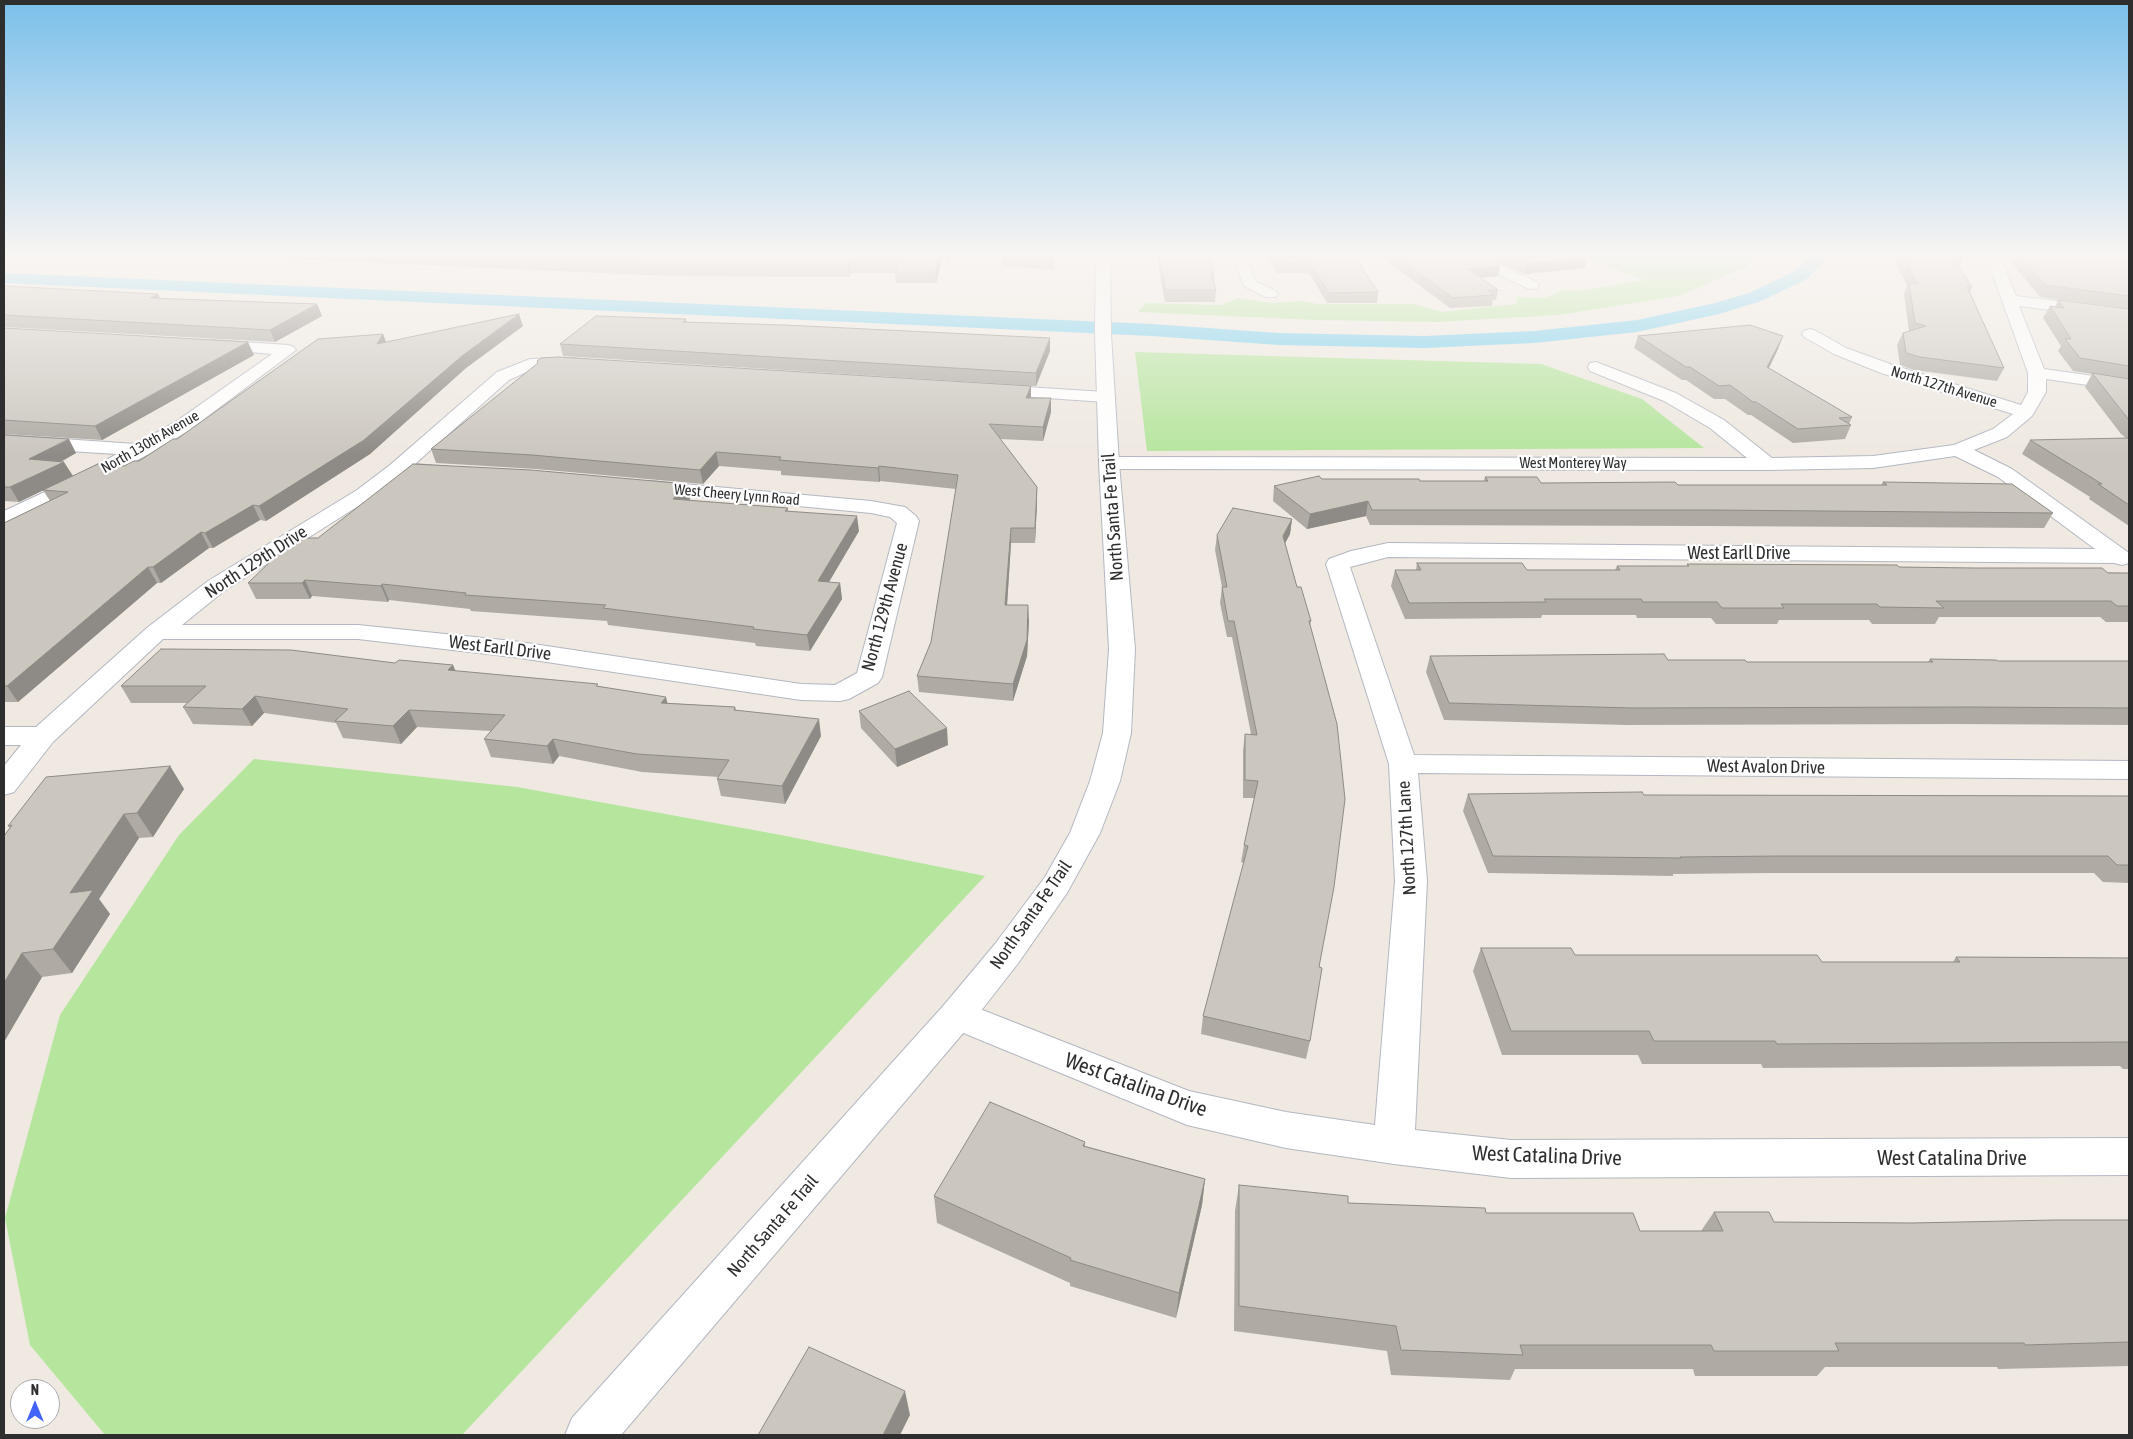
<!DOCTYPE html>
<style>
body{margin:0}
#map{position:relative;width:2133px;height:1439px;overflow:hidden;background:#efe9e1;font-family:"Asap Condensed",sans-serif}
canvas{display:block}
.frame{position:absolute;inset:0;border:5px solid #2e2e2e;pointer-events:none}
.north{position:absolute;left:10px;top:1379px;width:50px;height:50px;box-sizing:border-box;background:#fff;border:1px solid #ababab;border-radius:50%;rotate:0deg;font-size:14px;font-weight:700;line-height:20px;text-align:center;color:#2e2e2e}
.north::after{content:'';display:block;margin:auto;width:18px;height:22px;background:#4264fb;clip-path:polygon(50% 0,100% 100%,50% 72%,0 100%)}
</style>
<div id="map">
<canvas width="2133" height="1439"></canvas>
<div class="frame"></div>
<div class="north">N</div>
</div>
<script>
const context = document.querySelector('canvas').getContext('2d');
context.lineJoin = 'round';
function fillPath(path, color) {
  context.fillStyle = color;
  context.fill(path, 'evenodd');
}
function toPath(rows) {
  const path = new Path2D();
  for (const r of rows) {
    path.moveTo(r[0], r[1]);
    for (let i = 2; i < r.length; i += 2) path.lineTo(r[i], r[i + 1]);
  }
  return path;
}
function trace(path, color, width, dash) {
  context.strokeStyle = color;
  context.lineWidth = width;
  context.lineCap = dash ? 'butt' : 'round';
  context.setLineDash(dash || []);
  context.stroke(path);
}
function write(font, color, halo, rows, align = 'center') {
  context.font = font + ' "Asap Condensed",sans-serif';
  context.lineWidth = 4.5;
  context.setLineDash([]);
  context.textBaseline = 'middle';
  context.strokeStyle = halo;
  context.fillStyle = color;
  for (const [text, x, y, turn = 0] of rows) {
    context.save();
    context.translate(x, y);
    context.rotate((+turn || 0) * Math.PI / 180);
    context.textAlign = isNaN(turn) ? turn : align;
    if (halo) context.strokeText(text, 0, 0);
    context.fillText(text, 0, 0);
    context.restore();
  }
}
fillPath(toPath([
 [1574,253,1763,253,1744,268,1679,296,1559,315,1437,322,1316,320,1138,312,1146,303,1221,305,1238,298,1272,303,1301,301,1318,304,1414,304,1442,312,1517,304,1517,297,1545,298,1563,290,1578,291,1643,280],
 [1135,352,1541,364,1642,399,1704,448,1147,451],
 [254,759,517,787,781,835,985,876,462,1435,105,1435,30,1345,5,1218,60,1015,179,835]
]), '#b6e59e');
fillPath(toPath([
 [1813,253,1831,253,1807,279,1761,301,1719,314,1637,332,1534,343,1424,348,1279,345,1152,336,4,283,4,273,1152,324,1279,333,1424,336,1534,331,1637,320,1715,303,1749,293,1795,271,1813,253]
]), '#75cff0');
const minor = toPath([
 [1232,253,1246,253,1255,281,1276,291,1278,294,1276,297,1266,297,1244,286,1232,253],
 [1457,253,1475,253,1537,282,1539,285,1537,288,1532,289,1527,288,1459,256,1457,253],
 [1985,253,1999,253,2016,296,2129,310,2129,320,2019,306,2044,369,2129,381,2129,391,2046,379,2046,392,2032,416,2007,437,1974,450,2012,469,2129,553,2129,563,2122,565,2114,563,1388,557,1350,567,1414,755,2129,761,2129,779,1418,773,1427,881,1415,1130,1511,1140,2129,1138,2129,1175,1511,1178,1394,1164,1286,1148,1187,1125,944,1025,939,1015,944,1005,957,1000,1189,1091,1286,1112,1375,1125,1395,881,1389,764,1326,564,1329,559,1351,551,1388,543,2095,549,1998,477,1955,456,1873,468,1767,470,1109,469,1102,467,1099,463,1102,459,1109,457,1747,458,1710,428,1664,401,1590,371,1588,367,1590,363,1596,362,1676,393,1724,420,1772,458,1873,456,1954,445,1993,429,2013,414,1881,373,1834,354,1804,337,1802,334,1804,331,1810,329,1816,331,1846,348,1893,365,2021,405,2028,392,2028,373,1985,253],
 [212,340,288,345,294,347,296,350,188,431,149,454,78,491,12,524,4,525,4,511,64,483,117,454,4,447,4,435,136,444,174,423,272,354,206,348,204,345,206,342,212,340],
 [575,358,581,359,583,363,581,367,533,369,509,380,415,464,450,467,453,471,450,475,443,477,402,475,371,498,224,591,182,625,358,625,513,641,801,684,835,685,857,673,897,523,890,517,871,513,643,491,640,487,643,483,650,481,871,501,905,507,916,516,919,521,882,677,878,683,849,699,840,701,801,700,513,657,358,639,163,639,53,742,14,792,4,795,4,766,21,745,4,745,4,727,36,727,148,627,208,581,357,490,390,465,497,372,530,359,575,358],
 [995,385,1105,392,1111,393,1114,397,1111,401,1105,402,989,394,986,390,989,386,995,385]
]);
const tertiary = toPath([
 [1096,253,1110,253,1111,334,1119,463,1135,649,1131,733,1120,781,1100,833,1067,893,1019,962,970,1025,621,1435,565,1435,572,1418,944,1005,995,944,1045,877,1070,833,1090,781,1103,733,1109,649,1099,463,1095,334,1096,253]
]);
trace(minor, '#b4b7c1', 2);
trace(tertiary, '#b4b7c1', 2);
fillPath(minor, '#fff');
fillPath(tertiary, '#fff');
fillPath(toPath([
 [155,253,952,253,949,264,943,257,936,283,896,283,895,273,851,273,849,277,668,276],
 [1002,253,1054,253,1053,270,1002,266],
 [1156,253,1208,253,1214,274,1214,282,1216,290,1215,302,1165,302],
 [1267,253,1352,253,1378,292,1377,303,1327,303,1309,273,1276,273],
 [1376,253,1472,253,1500,266,1498,276,1481,278,1498,290,1496,300,1493,300,1492,306,1450,308],
 [1480,253,1575,253,1585,268,1524,274],
 [1897,253,1957,253,1962,260,1959,266,1972,287,1970,292,2004,368,1997,381,1914,370,1900,365,1897,345,1903,333,1909,331,1904,294,1907,286,1894,259],
 [2008,253,2129,253,2129,309,2040,297,2007,257],
 [4,286,160,298,317,304,322,316,275,342,4,327],
 [2058,300,2129,309,2129,526,2089,499,2090,497,2022,454,2030,440,2126,438,2121,434,2085,387,2092,374,2073,371,2058,351,2061,346,2043,318,2050,306,2055,307],
 [686,319,687,322,1050,351,1036,386,563,356,560,344],
 [523,326,466,368,370,454,266,521,260,520,213,548,209,548,161,583,157,583,18,702,4,702,4,523,50,501,43,490,19,502,4,501,4,435,76,453,61,462,73,476,124,466,139,461,177,439,383,334,386,342],
 [4,328,254,355,102,440,4,434],
 [1638,336,1778,349,1769,368,1852,417,1849,424,1851,425,1845,439,1793,443,1751,415,1748,415,1725,399,1714,399,1686,380,1682,380,1634,348],
 [537,361,1031,386,1031,398,1051,398,1051,412,1043,441,1000,439,1037,487,1037,502,1035,543,1011,543,1007,605,1029,621,1027,656,1013,701,919,692,917,676,931,642,956,489,880,481,879,482,781,475,781,471,719,466,703,484,536,469,436,463,431,449,538,364],
 [1485,477,1541,483,1678,485,1881,485,1883,482,2053,513,2044,528,1706,526,1370,525,1366,516,1307,529,1273,501,1274,486,1322,479,1420,481,1484,481],
 [690,499,689,500,788,508,788,511,859,531,829,582,840,583,842,599,810,651,756,646,755,643,608,625,607,621,471,611,470,609,389,600,388,602,312,596,310,599,256,599,248,583,318,538],
 [1292,519,1290,534,1285,543,1297,587,1311,621,1310,626,1319,967,1310,1041,1306,1059,1201,1034,1203,1016,1244,863,1241,862,1244,845,1254,798,1243,798,1243,751,1245,734,1251,734,1232,637,1227,637,1220,603,1222,587,1215,550,1217,535],
 [1417,563,1527,570,1615,570,1617,566,1687,566,1687,564,1899,567,2129,573,2129,622,2106,622,2100,617,1939,617,1935,624,1872,624,1869,620,1779,620,1777,624,1716,624,1711,618,1637,618,1636,615,1542,615,1541,618,1405,619,1391,586,1395,570,1416,570],
 [1430,656,1668,660,1747,662,1928,662,1930,659,1998,661,2129,661,2129,725,1957,724,1626,725,1444,720,1426,672],
 [456,671,599,686,667,703,735,707,736,710,821,736,785,804,721,796,717,779,719,777,642,772,559,756,553,764,491,757,484,739,491,731,417,727,401,744,343,738,336,723,264,713,252,726,193,724,183,707,187,703,131,703,121,686],
 [859,711,948,745,897,767,861,728],
 [170,766,184,789,153,837,139,838,99,899,110,914,72,973,42,977,4,1042,10,828,8,826],
 [1468,794,1644,795,2129,796,2129,883,2103,882,2094,873,1771,873,1673,874,1673,876,1488,873,1463,811],
 [1481,948,1575,955,1822,962,1953,962,1956,957,2129,958,2129,1069,2123,1069,2120,1066,1763,1068,1761,1064,1642,1064,1638,1055,1502,1055,1473,971],
 [1085,1142,1085,1146,1205,1179,1202,1205,1176,1318,1070,1286,1070,1283,937,1223,934,1196],
 [1239,1185,1348,1203,1486,1213,1640,1231,1701,1231,1714,1212,1774,1222,1912,1223,2129,1220,2129,1366,1998,1369,1997,1367,1825,1367,1817,1376,1695,1376,1693,1369,1515,1369,1510,1380,1391,1375,1387,1351,1234,1331,1235,1211]
]), '#afaba4');
fillPath(toPath([
 [940,253,943,253,943,257,936,283,935,272],
 [948,253,952,253,949,264],
 [1053,253,1054,253,1053,270],
 [1587,258,1585,268,1524,274,1526,264],
 [849,262,851,273,849,277,848,265],
 [1500,266,1498,276,1465,279,1468,269],
 [158,294,164,306,150,298],
 [317,304,322,316,275,342,270,330],
 [519,314,523,326,466,368,370,454,266,521,259,506,462,356],
 [383,334,388,347,377,344],
 [1783,336,1778,349,1763,380,1767,367],
 [1050,338,1050,351,1036,386,1036,373],
 [248,342,254,355,102,440,95,426],
 [1031,386,1031,399,1026,398],
 [1051,398,1051,412,1043,441,1043,427],
 [69,439,76,453,38,474,29,459],
 [716,452,719,466,703,484,700,470],
 [64,462,73,476,19,502,10,487],
 [879,466,880,481,879,482,878,468],
 [687,484,690,499,677,514,673,499],
 [1037,487,1037,502,1035,543,1035,528],
 [1368,501,1366,516,1307,529,1310,514],
 [253,505,260,520,213,548,205,533],
 [857,516,859,531,820,597,818,581],
 [1292,519,1290,534,1281,551,1283,536],
 [1011,528,1011,543,1006,621,1005,605],
 [201,532,209,548,161,583,153,567],
 [148,567,157,583,18,702,7,686],
 [305,580,312,596,310,599,302,583],
 [840,583,842,599,810,651,807,635],
 [382,584,389,600,388,602,381,586],
 [1028,605,1029,621,1027,656,1013,701,1013,684],
 [453,665,460,681,448,670],
 [255,696,264,713,252,726,242,709],
 [666,697,670,714,661,703],
 [409,710,417,727,401,744,393,726],
 [819,719,821,736,785,804,782,786],
 [947,728,948,745,897,767,895,749],
 [553,739,559,756,553,764,547,746],
 [170,766,184,789,153,837,137,813],
 [124,814,139,838,99,899,110,914,72,973,53,949,70,893],
 [22,953,42,977,4,1042,4,983],
 [1205,1179,1202,1205,1176,1318,1179,1293],
 [905,1391,910,1415,900,1435,883,1435]
]), '#8e8b86');
const building = toPath([
 [398,253,940,253,935,272,895,272,899,262,849,262,848,265,666,265,398,253],
 [1002,253,1053,253,1053,259,1002,255,1002,253],
 [1159,253,1208,253,1214,274,1211,274,1216,290,1165,290,1159,253],
 [1272,253,1352,253,1378,292,1329,293,1310,263,1277,264,1272,253],
 [1391,253,1472,253,1500,266,1468,269,1498,290,1488,290,1494,295,1453,298,1391,253],
 [1504,253,1575,253,1587,258,1526,264,1504,253],
 [1902,253,1957,253,1962,260,1954,259,1972,287,1967,287,2004,368,1920,357,1906,353,1903,333,1926,326,1915,323,1909,283,1917,284,1902,253],
 [2018,253,2119,253,2129,254,2129,296,2045,285,2018,253],
 [4,286,158,294,150,298,317,304,270,330,4,315,4,286],
 [2058,300,2129,309,2129,366,2080,358,2065,339,2071,339,2050,306,2064,308,2058,300],
 [519,314,462,356,364,440,259,506,253,505,205,533,201,532,153,567,148,567,7,686,4,686,4,523,68,492,43,490,98,464,124,466,134,461,139,461,173,439,177,439,318,339,383,334,377,344,519,314],
 [596,316,686,319,683,322,785,325,1050,338,1036,373,560,344,596,316],
 [1750,325,1783,336,1767,367,1852,417,1839,418,1851,425,1798,429,1756,402,1753,402,1730,385,1719,386,1690,367,1686,367,1638,336,1750,325],
 [4,328,248,342,95,426,4,420,4,328],
 [558,357,1031,386,1026,398,1051,398,1043,427,989,424,1037,487,1035,528,1011,528,1005,605,1028,605,1027,640,1013,684,917,676,931,642,958,475,879,466,878,468,779,460,781,457,716,452,700,470,532,455,431,449,538,363,537,361,541,358,558,357],
 [2092,373,2129,379,2129,420,2092,373],
 [4,435,69,439,29,459,64,462,10,487,4,487,4,435],
 [2129,438,2129,505,2098,484,2102,484,2030,440,2129,438],
 [413,464,531,470,687,484,673,499,788,508,785,511,857,516,818,581,840,583,807,635,753,629,754,627,603,608,606,605,465,595,466,593,382,584,381,586,305,580,302,583,248,583,295,538,318,538,413,464],
 [1319,476,1322,479,1419,479,1420,481,1488,481,1485,477,1537,477,1541,483,1675,482,1678,485,1887,485,1883,482,2012,484,2053,513,1712,510,1372,510,1368,501,1310,514,1274,486,1319,476],
 [1233,508,1292,519,1283,536,1297,587,1301,587,1311,621,1309,621,1337,724,1345,799,1334,887,1319,967,1322,968,1310,1041,1203,1016,1248,846,1244,845,1258,781,1245,780,1245,734,1257,735,1234,621,1228,621,1222,587,1227,587,1217,535,1233,508],
 [1417,563,1522,563,1527,570,1620,570,1617,566,1689,566,1687,564,1897,565,1899,567,1974,568,2102,568,2108,573,2129,573,2129,606,2117,606,2111,601,1936,601,1944,608,1880,607,1877,604,1781,604,1784,608,1722,608,1717,602,1643,602,1641,599,1544,599,1546,602,1409,603,1395,570,1421,570,1417,563],
 [161,649,291,650,395,663,399,660,453,665,448,670,598,684,596,686,666,697,661,703,735,707,734,710,819,719,782,786,717,779,729,760,637,754,553,739,547,746,484,739,505,715,409,710,393,726,335,721,348,709,255,696,242,709,183,707,206,686,121,686,161,649],
 [1664,654,1668,660,1745,660,1747,662,1933,662,1930,659,1996,660,1998,661,2129,661,2129,708,1967,707,1632,708,1449,703,1430,656,1664,654],
 [909,691,947,728,895,749,859,711,909,691],
 [170,766,137,813,124,814,70,893,93,890,53,949,22,953,4,983,4,836,12,825,8,826,46,777,170,766],
 [1642,792,1644,795,2129,796,2129,865,2117,865,2108,856,1781,856,1680,857,1681,858,1493,856,1468,794,1642,792],
 [1481,948,1571,948,1575,955,1817,955,1822,962,1960,962,1956,957,2129,958,2129,1042,1777,1044,1775,1041,1654,1041,1649,1031,1511,1031,1481,948],
 [990,1102,1085,1142,1083,1146,1205,1179,1179,1293,1070,1260,1071,1258,934,1196,990,1102],
 [1239,1185,1348,1196,1348,1203,1485,1208,1486,1213,1633,1213,1640,1231,1723,1231,1714,1212,1769,1212,1774,1222,1912,1223,2055,1220,2129,1220,2129,1342,2025,1345,2024,1343,1835,1343,1839,1351,1714,1351,1711,1345,1520,1345,1523,1355,1401,1350,1396,1326,1239,1306,1239,1185],
 [809,1347,905,1391,883,1435,758,1435,809,1347]
]);
fillPath(building, '#cbc7bf');
trace(building, '#8e8b86', 1);
const sky = context.createLinearGradient(0, 0, 0, 455);
sky.addColorStop(0, '#7abfeb');
sky.addColorStop(0.56, '#f8f5f2');
sky.addColorStop(1, '#f8f5f200');
context.fillStyle = sky;
context.fillRect(0, 0, 2133, 455);
write('15px', '#2e2e2e', '#fff', [
 ["North 127th Avenue",1944,387,17],
 ["North 130th Avenue",150,442,-30],
 ["West Monterey Way",1573,463],
 ["West Cheery Lynn Road",737,495,5]
]);
write('18px', '#2e2e2e', '#fff', [
 ["North Santa Fe Trail",1113,517,-94],
 ["West Earll Drive",1739,553],
 ["North 129th Drive",256,562,-33],
 ["North 129th Avenue",885,607,-75],
 ["West Earll Drive",500,648,7],
 ["West Avalon Drive",1766,767,1],
 ["North 127th Lane",1407,838,-93],
 ["North Santa Fe Trail",1031,915,-55],
 ["North Santa Fe Trail",773,1226,-49]
]);
write('21px', '#2e2e2e', '#fff', [
 ["West Catalina Drive",1136,1085,20],
 ["West Catalina Drive",1547,1156,2],
 ["West Catalina Drive",1952,1158]
]);
</script>
